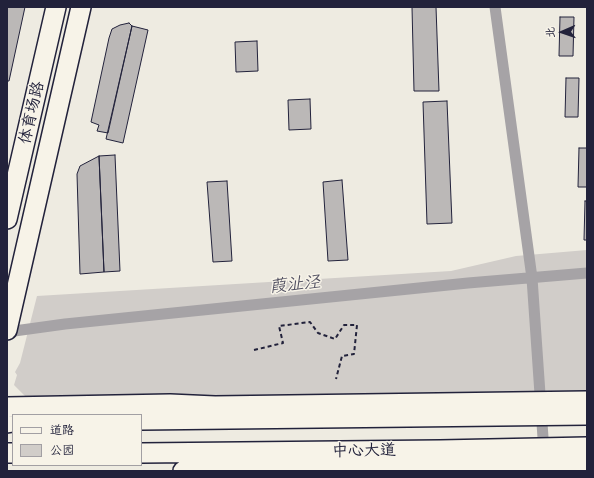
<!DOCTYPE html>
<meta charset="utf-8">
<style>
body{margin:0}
#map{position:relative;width:594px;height:478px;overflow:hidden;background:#eeebe1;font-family:Caveat,"LXGW WenKai TC",sans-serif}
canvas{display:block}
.frame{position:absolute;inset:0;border:8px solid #22223b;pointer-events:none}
.legend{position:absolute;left:12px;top:414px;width:130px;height:52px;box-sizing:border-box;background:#f7f3e8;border:1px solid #a29fa3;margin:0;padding:5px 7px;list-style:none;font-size:12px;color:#22223b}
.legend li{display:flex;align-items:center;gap:8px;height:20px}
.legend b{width:20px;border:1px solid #a29fa3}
.north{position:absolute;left:542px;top:12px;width:40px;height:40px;-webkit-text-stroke:3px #f7f3e8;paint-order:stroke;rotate:268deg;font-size:11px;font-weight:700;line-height:16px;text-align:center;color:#22223b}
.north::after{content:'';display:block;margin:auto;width:14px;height:18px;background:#22223b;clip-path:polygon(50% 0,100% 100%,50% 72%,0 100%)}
</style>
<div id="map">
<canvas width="594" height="478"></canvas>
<div class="frame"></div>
<ul class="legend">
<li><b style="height:5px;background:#f7f3e8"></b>道路</li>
<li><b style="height:11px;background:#d1cdc9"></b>公园</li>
</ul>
<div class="north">北</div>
</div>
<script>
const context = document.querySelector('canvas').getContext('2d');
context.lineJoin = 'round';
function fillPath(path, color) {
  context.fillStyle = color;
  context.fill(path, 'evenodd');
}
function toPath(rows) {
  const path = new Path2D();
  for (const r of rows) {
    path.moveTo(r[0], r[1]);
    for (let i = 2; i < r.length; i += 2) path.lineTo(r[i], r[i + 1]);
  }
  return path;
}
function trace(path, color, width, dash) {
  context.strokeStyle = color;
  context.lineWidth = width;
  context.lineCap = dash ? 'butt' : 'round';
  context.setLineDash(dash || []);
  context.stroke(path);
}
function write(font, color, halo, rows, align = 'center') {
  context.font = font + ' Caveat,"LXGW WenKai TC",sans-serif';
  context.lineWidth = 3;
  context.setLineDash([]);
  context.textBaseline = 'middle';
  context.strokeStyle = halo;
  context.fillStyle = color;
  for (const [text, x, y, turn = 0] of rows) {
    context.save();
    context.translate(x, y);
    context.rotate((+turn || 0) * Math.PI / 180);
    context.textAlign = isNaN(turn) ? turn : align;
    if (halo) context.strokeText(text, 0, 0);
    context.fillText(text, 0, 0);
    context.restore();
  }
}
fillPath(toPath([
 [587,250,587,392,28,399,14,385,17,375,15,372,20,363,37,296,451,271,516,256]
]), '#d1cdc9');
trace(toPath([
 [495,7,532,278,544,452],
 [7,332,65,324,468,283,587,273]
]), '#a6a3a6', 11);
const building = toPath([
 [7,7,25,7,9,81,7,81,7,7],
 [412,7,436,7,439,91,414,91,412,7],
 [560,17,574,17,573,56,559,56,560,17],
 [129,23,132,26,108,133,97,131,99,125,91,122,109,38,112,29,120,25,129,23],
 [132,26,148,30,123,143,106,139,132,26],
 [257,41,258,71,236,72,235,42,257,41],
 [566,78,579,78,578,117,565,117,566,78],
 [310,99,311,129,289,130,288,100,310,99],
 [447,101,452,223,427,224,423,102,447,101],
 [579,148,587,148,587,187,578,187,579,148],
 [115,155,120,271,104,272,99,156,115,155],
 [99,156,104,272,80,274,77,174,80,166,99,156],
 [342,180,348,260,328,261,323,182,342,180],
 [227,181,232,261,213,262,207,182,227,181],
 [585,201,587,201,587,240,584,240,585,201]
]);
fillPath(building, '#bbb8b7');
trace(building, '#22223b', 1);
const major = toPath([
 [7,219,56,7],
 [7,330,81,7],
 [7,407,170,404,215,406,587,401],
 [141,420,587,415],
 [7,423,13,422],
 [7,453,13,453],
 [141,453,440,450,587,447],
 [183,471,587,465]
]);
trace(major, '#22223b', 22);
trace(toPath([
 [254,350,283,343,279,326,310,322,318,333,335,339,344,325,357,325,354,354,342,356,336,379]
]), '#22223b', 2, [4, 3]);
trace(major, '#f7f3e8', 19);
write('16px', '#22223b', '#f7f3e8', [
 ["体育场路",32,113,-77],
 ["中心大道",364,451,-1]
]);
write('italic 17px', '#504f60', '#f7f3e8', [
 ["葭沚泾",295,285,-6]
]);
</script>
